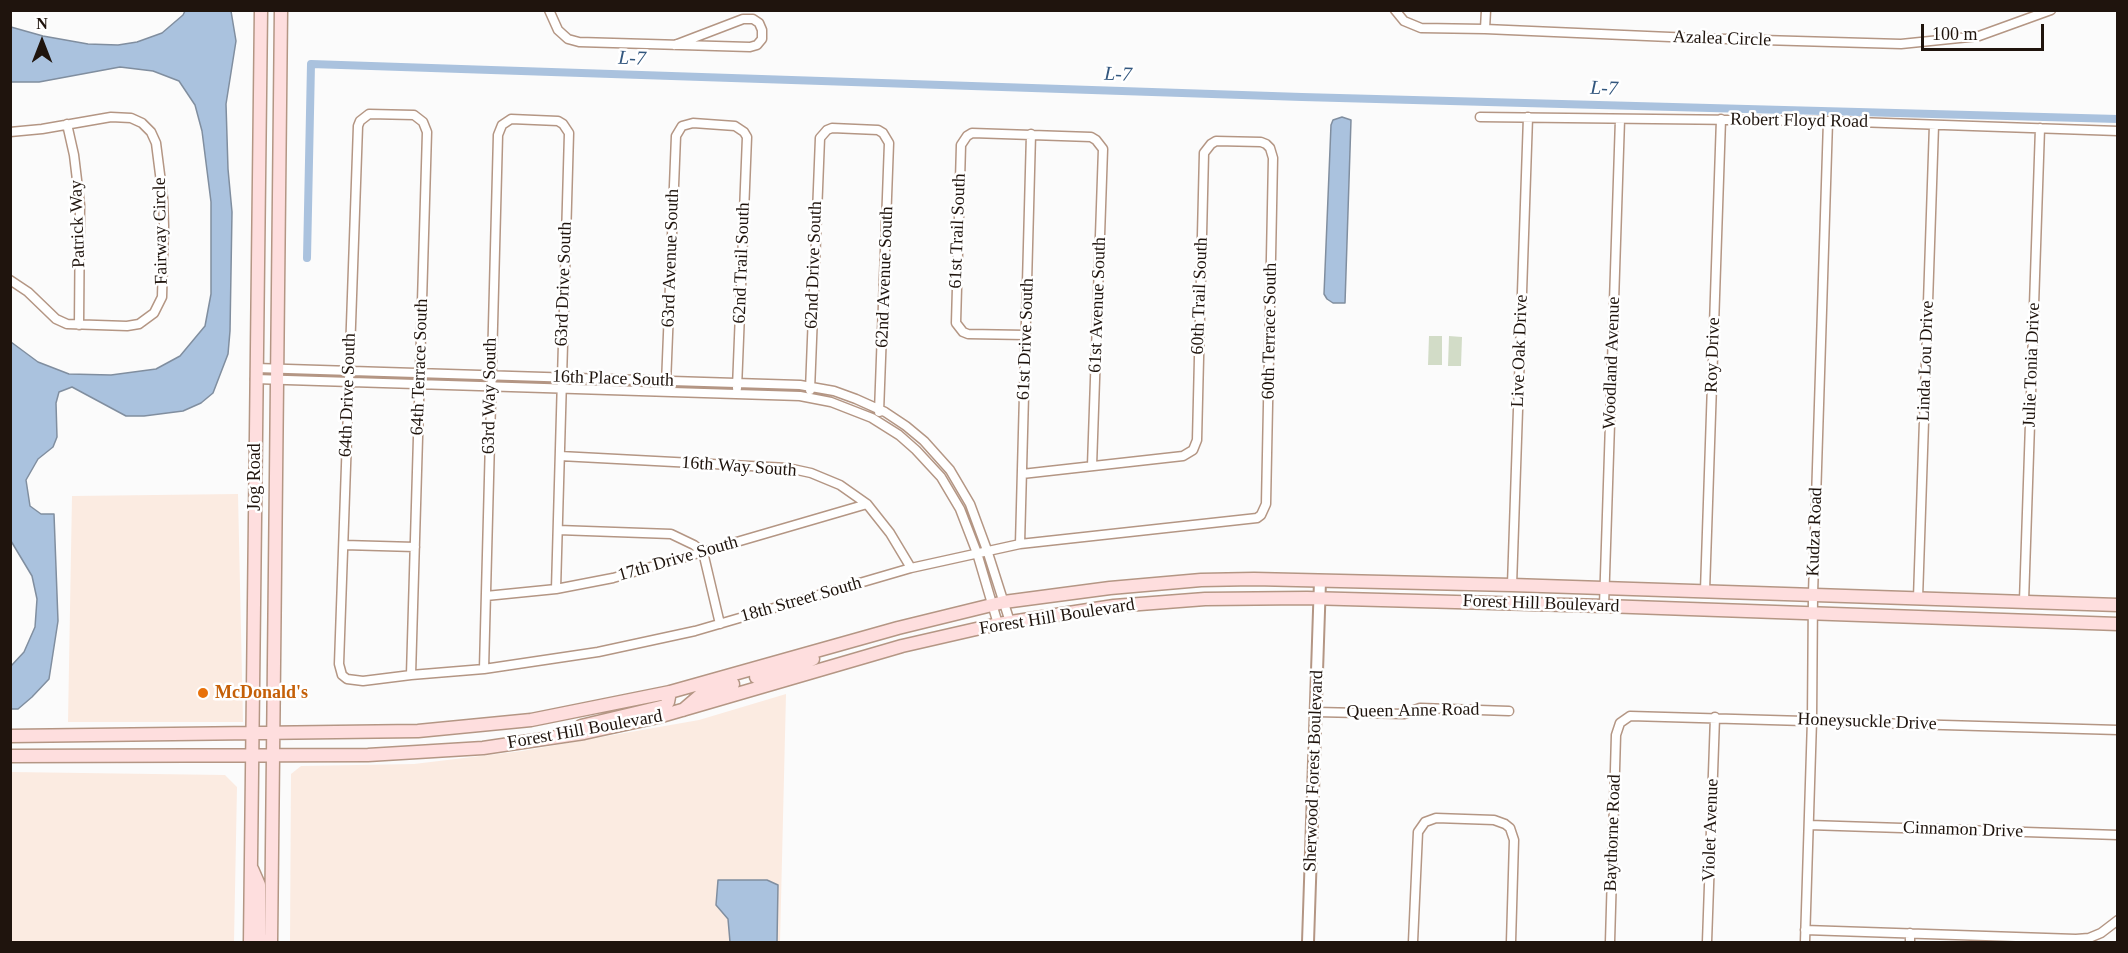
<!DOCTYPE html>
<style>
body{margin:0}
#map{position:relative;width:2128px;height:953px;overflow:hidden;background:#fbfbfb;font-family:"Times New Roman",serif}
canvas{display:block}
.frame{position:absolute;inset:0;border:12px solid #1f140d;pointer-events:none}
.north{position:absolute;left:12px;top:12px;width:60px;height:60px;-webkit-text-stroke:4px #fff;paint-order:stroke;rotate:0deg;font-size:16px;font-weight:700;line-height:24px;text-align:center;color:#1f140d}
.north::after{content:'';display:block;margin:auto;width:21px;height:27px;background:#1f140d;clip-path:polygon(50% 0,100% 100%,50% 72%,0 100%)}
.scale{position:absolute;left:1921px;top:24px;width:123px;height:27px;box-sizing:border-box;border:3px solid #1f140d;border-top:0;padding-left:8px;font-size:18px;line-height:21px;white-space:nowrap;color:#1f140d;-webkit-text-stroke:4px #fff;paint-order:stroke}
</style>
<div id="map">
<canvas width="2128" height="953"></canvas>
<div class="frame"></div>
<div class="north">N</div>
<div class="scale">100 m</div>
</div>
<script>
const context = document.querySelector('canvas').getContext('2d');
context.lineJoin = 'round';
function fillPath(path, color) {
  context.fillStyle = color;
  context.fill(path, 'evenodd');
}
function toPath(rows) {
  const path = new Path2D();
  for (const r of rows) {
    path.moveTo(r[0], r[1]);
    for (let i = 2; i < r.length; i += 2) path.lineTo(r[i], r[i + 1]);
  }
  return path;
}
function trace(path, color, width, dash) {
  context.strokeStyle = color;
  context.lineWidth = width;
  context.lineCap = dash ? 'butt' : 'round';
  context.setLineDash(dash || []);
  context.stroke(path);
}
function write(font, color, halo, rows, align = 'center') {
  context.font = font + ' "Times New Roman",serif';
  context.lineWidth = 5;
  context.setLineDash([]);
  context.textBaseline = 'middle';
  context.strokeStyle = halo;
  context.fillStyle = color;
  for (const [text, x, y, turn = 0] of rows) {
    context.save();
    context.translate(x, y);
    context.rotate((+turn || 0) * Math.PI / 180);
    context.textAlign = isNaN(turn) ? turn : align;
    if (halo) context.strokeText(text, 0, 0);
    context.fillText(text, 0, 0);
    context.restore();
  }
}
fillPath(toPath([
 [238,494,243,722,68,722,72,496],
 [786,694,780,942,290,942,291,774,301,766,414,764,522,751,699,720],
 [11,772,225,775,237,787,234,942,11,942]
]), '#fbebe1');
fillPath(toPath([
 [1429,336,1442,336,1442,365,1428,365],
 [1449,336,1462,337,1461,366,1448,366]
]), '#d2dcc7');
const water = toPath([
 [185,11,231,11,236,41,226,104,228,169,232,212,230,331,228,354,213,393,201,403,183,411,144,416,126,416,72,387,59,392,56,403,57,437,53,447,38,459,26,480,30,506,41,514,54,514,58,621,49,679,32,697,18,709,11,709,11,666,24,652,35,627,37,599,32,576,11,541,11,342,38,362,69,374,111,375,156,369,180,356,205,326,211,294,211,202,202,131,195,105,179,81,153,71,120,67,39,82,11,82,11,27,43,36,88,44,118,45,137,42,162,33,183,15,185,11],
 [1342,117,1351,120,1345,303,1333,303,1327,299,1324,294,1331,125,1333,120,1342,117],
 [718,880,767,880,778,885,777,942,730,942,728,919,716,905,718,880]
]);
fillPath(water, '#aac2de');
trace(water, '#808e9f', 1.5);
trace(toPath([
 [307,258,311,64,1302,97,2118,119]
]), '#aac2de', 8);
const minor = toPath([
 [549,10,558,30,568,39,579,42,750,47,757,45,762,39,762,30,759,23,753,19,743,19,675,45],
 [1395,10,1404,21,1421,28,1485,29,1693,38,1901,44,1979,36,2051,10],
 [1485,29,1486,10],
 [1480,117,1828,121,2118,131],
 [67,124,74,155,80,205,79,325],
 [10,132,42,129,111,117,131,118,142,123,151,132,156,143,163,198,164,226,162,297,154,313,139,324,127,326,67,324,56,319,28,292,10,280],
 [1026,335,968,334,963,332,956,323,961,145,967,136,972,133,1091,137,1096,140,1103,149,1092,466],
 [256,368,800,385,834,391,856,399,885,412,906,426,924,441,950,470,970,504,987,550,1010,622],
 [255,379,800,396,831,402,872,418,899,435,916,450,941,477,960,509,977,553,998,624],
 [666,384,676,136,682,126,693,123,735,126,744,132,747,137,737,388],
 [810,390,820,138,827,130,832,128,878,130,883,133,889,143,879,412],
 [560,456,788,468,811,473,840,485,867,504,890,533,911,568],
 [558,530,671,534,694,545,703,552,720,624],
 [1020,544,1031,134],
 [344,545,415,547],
 [1512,585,1528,117],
 [1705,591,1721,119],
 [486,596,556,589,613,578,867,504],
 [1918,598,1934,125],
 [2024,601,2040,128],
 [1604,606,1620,119],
 [484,669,498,135,502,125,511,119,558,121,563,124,569,133,556,589],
 [411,675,427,132,423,122,414,115,369,114,360,121,358,126,339,664,342,675,347,679,363,681,411,675,484,669,598,652,695,631,911,568,1020,544,1257,518,1261,515,1266,504,1273,158,1270,148,1266,144,1261,142,1216,141,1211,144,1204,153,1197,440,1193,450,1183,456,1022,474],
 [1316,712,1404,714,1420,708,1509,711],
 [1809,825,2118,835],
 [1805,930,2076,939,2089,938,2101,933,2118,920],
 [1413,942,1418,832,1425,822,1436,818,1494,820,1505,824,1510,828,1514,840,1511,942],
 [1610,942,1616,735,1620,723,1630,716,2118,730],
 [1707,942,1715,717],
 [1805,942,1812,720,1813,594,1828,121],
 [1910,942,1910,933]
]);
const tertiary = toPath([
 [1308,942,1320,581]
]);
const secondary = toPath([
 [756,677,799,665,813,659],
 [683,710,704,692,733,684],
 [581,726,665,706,668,702,670,692],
 [10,736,418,731,531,720,670,692,898,628,1004,602,1110,588,1201,580,1254,579,1512,585,2118,605],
 [10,756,368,755,483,748,584,733,658,717,902,646,998,624,1114,606,1205,599,1307,598,1604,606,2118,624],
 [252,869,259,885,259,936,262,942],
 [250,942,261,10],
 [271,942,281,10]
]);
trace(minor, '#b49684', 11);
trace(tertiary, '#b49684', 14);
trace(secondary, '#b49684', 15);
trace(minor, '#fff', 8);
trace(tertiary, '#fff', 10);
trace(secondary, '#fedede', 12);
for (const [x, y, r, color] of [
 [203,693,6,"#e8710a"]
]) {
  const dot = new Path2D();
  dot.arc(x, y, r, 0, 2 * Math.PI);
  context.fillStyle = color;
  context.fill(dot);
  trace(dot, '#fff', 2);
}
write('18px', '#1f140d', '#fff', [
 ["Azalea Circle",1722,39,2],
 ["Robert Floyd Road",1799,121,1],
 ["Patrick Way",78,224,-92],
 ["Fairway Circle",161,231,-91],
 ["61st Trail South",958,231,-88],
 ["63rd Avenue South",671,258,-88],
 ["62nd Trail South",742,263,-88],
 ["62nd Drive South",814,265,-88],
 ["62nd Avenue South",885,277,-88],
 ["63rd Drive South",564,284,-88],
 ["60th Trail South",1200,296,-88],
 ["61st Avenue South",1098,305,-88],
 ["60th Terrace South",1270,331,-89],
 ["61st Drive South",1026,339,-88],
 ["Live Oak Drive",1520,351,-88],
 ["Roy Drive",1713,355,-88],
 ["Linda Lou Drive",1926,361,-88],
 ["Woodland Avenue",1612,363,-88],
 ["Julie Tonia Drive",2032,365,-88],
 ["64th Terrace South",420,367,-88],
 ["16th Place South",613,379,2],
 ["64th Drive South",348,395,-88],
 ["63rd Way South",490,396,-89],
 ["16th Way South",739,467,4],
 ["Jog Road",255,477,-90],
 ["Kudza Road",1815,532,-88],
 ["17th Drive South",678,559,-16],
 ["18th Street South",801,600,-16],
 ["Forest Hill Boulevard",1541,604,2],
 ["Forest Hill Boulevard",1057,617,-9],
 ["Queen Anne Road",1413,711,-1],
 ["Honeysuckle Drive",1867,722,2],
 ["Forest Hill Boulevard",585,730,-10],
 ["Sherwood Forest Boulevard",1314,771,-88],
 ["Violet Avenue",1711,830,-88],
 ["Cinnamon Drive",1963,830,2],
 ["Baythorne Road",1613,833,-88]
]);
write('bold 18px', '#c56008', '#fff', [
 ["McDonald's",215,693]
], 'left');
write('italic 20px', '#33577e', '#fff', [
 ["L-7",632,59,2],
 ["L-7",1118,75,2],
 ["L-7",1604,89,2]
]);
</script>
